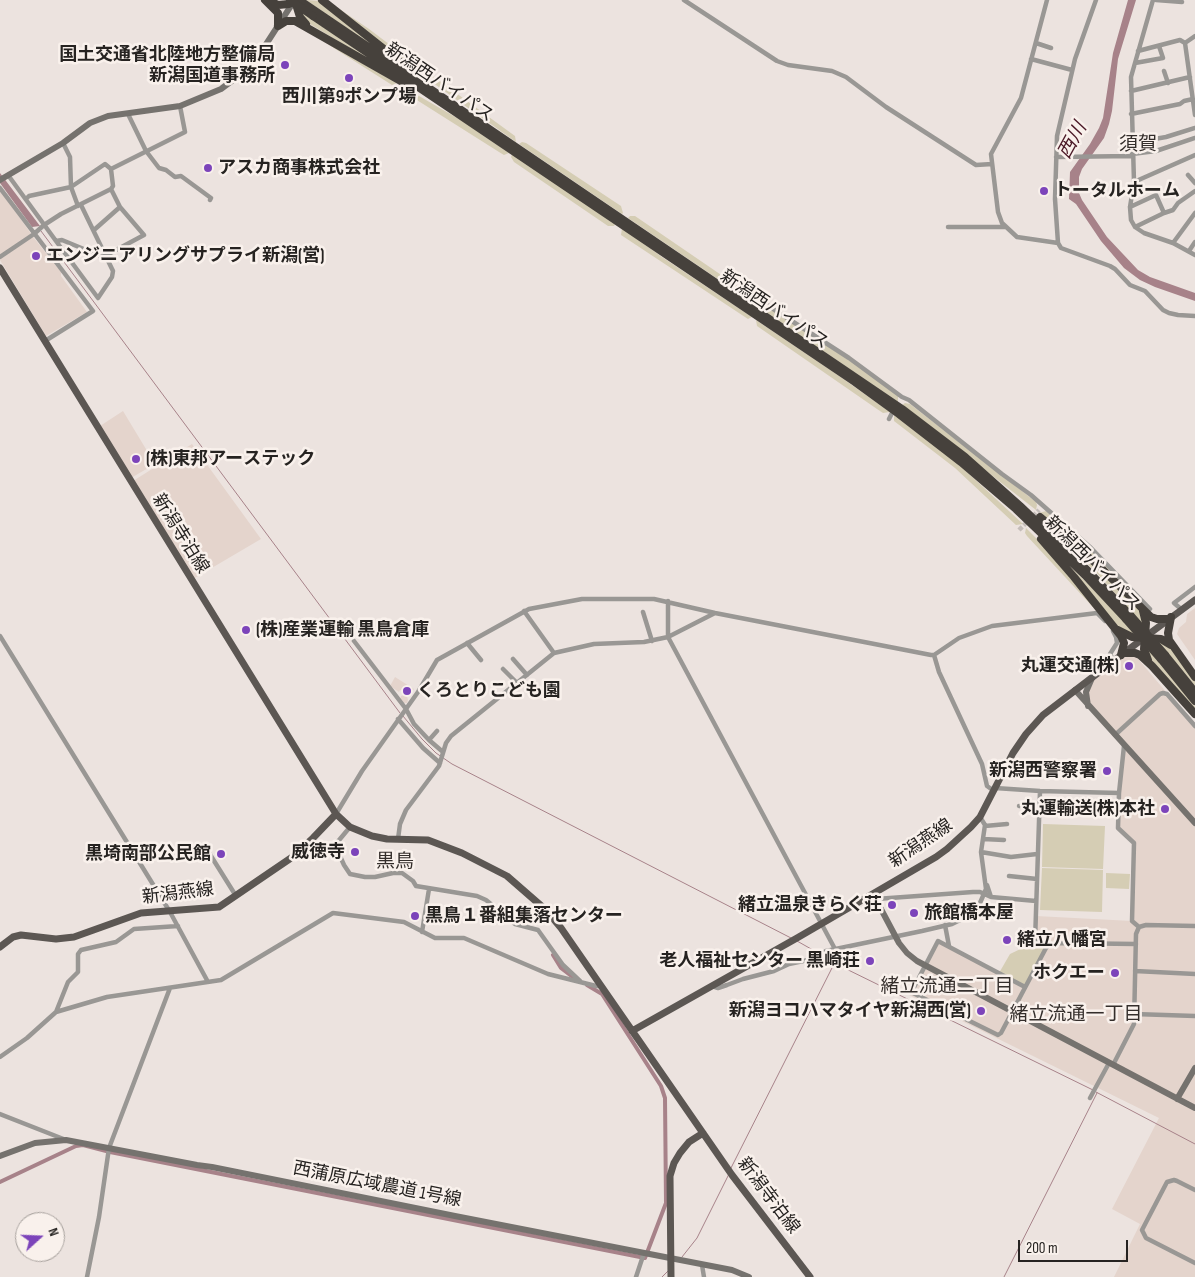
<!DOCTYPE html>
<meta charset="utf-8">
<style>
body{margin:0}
#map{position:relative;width:1195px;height:1277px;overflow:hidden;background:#ece3df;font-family:"Sofia Sans Condensed",sans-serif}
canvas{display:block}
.north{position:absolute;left:15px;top:1212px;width:50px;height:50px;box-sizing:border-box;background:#f9f1ec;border:1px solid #a59f9b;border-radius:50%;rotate:70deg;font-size:14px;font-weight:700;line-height:20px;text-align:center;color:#262321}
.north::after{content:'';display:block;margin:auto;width:18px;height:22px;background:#7c44ba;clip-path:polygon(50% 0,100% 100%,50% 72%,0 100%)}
.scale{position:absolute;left:1018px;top:1240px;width:110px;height:22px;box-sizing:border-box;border:2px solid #262321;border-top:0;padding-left:6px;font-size:15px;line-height:18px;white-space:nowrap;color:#262321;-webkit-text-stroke:4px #f9f1ec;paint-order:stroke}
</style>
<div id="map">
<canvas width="1195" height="1277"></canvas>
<div class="north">N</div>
<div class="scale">200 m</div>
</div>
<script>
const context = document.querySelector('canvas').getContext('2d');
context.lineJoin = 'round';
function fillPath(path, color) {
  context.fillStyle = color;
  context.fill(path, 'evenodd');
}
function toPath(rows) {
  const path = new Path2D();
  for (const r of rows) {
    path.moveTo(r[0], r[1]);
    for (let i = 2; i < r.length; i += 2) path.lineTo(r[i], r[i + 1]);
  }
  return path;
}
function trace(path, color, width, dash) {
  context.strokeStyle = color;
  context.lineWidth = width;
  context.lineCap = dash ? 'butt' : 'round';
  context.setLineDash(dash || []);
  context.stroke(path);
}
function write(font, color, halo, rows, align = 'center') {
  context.font = font + ' "Sofia Sans Condensed","Noto Sans JP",sans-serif';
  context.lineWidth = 5;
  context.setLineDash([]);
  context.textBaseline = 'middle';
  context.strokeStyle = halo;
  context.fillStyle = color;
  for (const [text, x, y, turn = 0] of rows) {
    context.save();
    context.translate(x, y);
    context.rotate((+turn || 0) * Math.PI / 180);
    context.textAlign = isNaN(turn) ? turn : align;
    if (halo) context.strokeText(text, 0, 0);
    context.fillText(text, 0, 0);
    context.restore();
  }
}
fillPath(toPath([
 [0,190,34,238,61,272,61,276,87,312,46,336,0,260],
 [123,411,155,464,131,478,100,426],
 [192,444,261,539,193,579,133,481],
 [1195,608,1195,660,1177,634,1179,628,1186,622,1187,614],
 [1133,653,1195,726,1195,1277,1114,1277,1140,1224,1112,1209,1159,1118,909,995,938,941,1025,987,1035,942,1036,916,1132,921,1134,843,1118,828,1124,746,1088,706,1087,683,1114,661],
 [395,677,414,689,411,693,406,693,408,700,407,703,404,703,400,699,401,696,404,695,404,692,400,690,399,692,390,686]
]), '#e4d4cc');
fillPath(toPath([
 [306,0,320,1,395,60,370,44],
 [326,0,369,29,410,60,409,66],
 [298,10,392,74,305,21],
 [318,38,397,83,392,85],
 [415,66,419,66,515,136,516,142,412,68],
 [400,85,464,122,509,153,504,155,499,152,401,90],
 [522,142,526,143,621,206,623,213,622,214,519,144],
 [512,154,615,224,614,226,608,226,514,162,511,157],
 [630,216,635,216,752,296,759,301,759,307,628,218],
 [622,228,662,257,752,317,748,319,621,235],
 [765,308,769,308,864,370,898,395,898,402,763,310],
 [756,320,832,371,890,412,883,413,877,409,757,326],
 [905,403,910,404,1036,502,1037,505,1036,510,902,405],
 [894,415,955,461,1023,524,1016,525,955,468,894,421],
 [1046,511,1084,544,1140,601,1039,513],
 [1046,525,1112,580,1142,613,1144,626,1095,571],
 [1026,528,1053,555,1116,632,1027,536,1025,533],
 [1048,544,1102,598,1136,635,1122,631,1115,624],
 [1155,639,1167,643,1195,680,1195,686],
 [1147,647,1195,706,1195,711,1149,657],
 [1043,824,1105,826,1103,869,1042,867],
 [1042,868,1103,870,1102,912,1040,910],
 [1106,873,1130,874,1129,889,1106,888],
 [1035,942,1046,942,1049,945,1025,987,999,973,1010,954]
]), '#d5cdb4');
fillPath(toPath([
 [1128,0,1136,0,1118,59,1112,111,1109,124,1104,138,1082,169,1079,177,1079,193,1082,200,1107,237,1138,270,1150,277,1195,293,1195,301,1155,287,1140,280,1124,268,1101,241,1076,204,1069,199,1070,172,1090,144,1099,128,1103,118,1113,53],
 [0,173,40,226,32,227,0,183]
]), '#a78289');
trace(toPath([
 [41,231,400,713],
 [403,716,422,739,436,753,452,764,791,938],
 [797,941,820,954],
 [823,956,834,963,1093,1090],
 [1096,1092,1195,1144],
 [731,1168,834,964],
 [682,1257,697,1238,729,1174],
 [662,1277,668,1271],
 [1004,1277,1097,1093]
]), '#a78289', 1);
trace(toPath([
 [553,955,561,968,574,978],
 [0,1182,76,1146,83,1145,110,1152,645,1258,666,1203,665,1098,661,1086,602,994,587,985]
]), '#a78289', 4);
trace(toPath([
 [1019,530,1039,510]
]), '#c4bdb9', 4.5, [4.5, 2]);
trace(toPath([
 [684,0,777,61,788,65,832,71,846,77,886,107,976,165,992,164],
 [1047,0,1021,98,991,154,998,212,1002,223,1017,237,1058,243,1061,248,1110,266,1115,269,1130,285,1145,291,1163,310,1169,313,1178,315,1195,316],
 [1153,0,1131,77,1134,182,1130,207,1131,220,1135,227,1144,233,1173,243,1195,255],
 [1156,0,1182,2],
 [1195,36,1185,43,1195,115],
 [1036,43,1051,48],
 [1138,51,1180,40,1185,43],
 [1031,59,1072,70],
 [1135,63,1163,58,1159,46],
 [1164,71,1168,83],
 [1131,91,1190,77],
 [128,114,146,151,159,168,166,170,175,177,181,176,211,198,210,200],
 [1131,114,1180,104,1184,101,1193,99],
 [63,143,70,157,71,187,78,206],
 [1132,143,1166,137,1195,128],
 [1132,154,1156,151,1195,138],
 [1056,157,1132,156],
 [8,175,56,241,62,240,103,257,144,235,120,207,111,189,113,186,111,169,185,132,180,106],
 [1188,175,1195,183],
 [1134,182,1195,155],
 [0,188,93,311,45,341],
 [26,199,29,196,71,187,105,164,111,169],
 [1130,207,1156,195,1164,213,1135,227],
 [1164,213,1173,210,1178,203,1195,191],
 [948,227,1005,227],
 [94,230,120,207],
 [56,241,98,298,112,277,113,271,81,205],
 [1058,243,1055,199,1057,136,1075,59,1096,0],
 [1173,243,1195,213],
 [1189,251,1195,242],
 [0,257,34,234,44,225,61,214,111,189],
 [764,303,849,358,902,397,909,400,1002,474,1031,495,1091,548,1150,609],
 [889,419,892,413],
 [668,601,668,637,835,949],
 [1181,609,1174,603,1195,587],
 [524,611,554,653],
 [643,612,652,641],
 [1113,631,1116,637,1117,643,1110,654,1114,661],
 [0,636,170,912,208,982],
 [354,641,406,709,414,724,429,740],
 [467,643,481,660],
 [934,655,939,672,982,764,987,786,994,791],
 [513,659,527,675],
 [503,669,517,683],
 [398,719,423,748,440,763],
 [437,731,429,740,443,752],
 [1115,735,1160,694,1163,693,1167,694,1195,726],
 [1124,746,1119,793,1118,828,1134,843,1132,921,1139,927],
 [995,788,1040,791,1119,793],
 [1040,791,1035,942,1046,942,1049,945],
 [1019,806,1040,807],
 [336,814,362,771,418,692,437,660,529,609,582,599,654,599,715,613,931,655,934,655,959,638,992,626,1097,613,1105,621],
 [985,826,1007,824],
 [350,827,335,845,344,865,350,874,365,877,375,877,393,873,402,873,413,881,416,886,477,896,486,900,515,924,538,930,563,965,580,981],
 [398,839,400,824,406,810,439,766,446,743,451,736,554,653,594,644,644,642,668,637,715,613],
 [983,839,1004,840],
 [206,848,236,896],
 [981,852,1011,857,1037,854],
 [1009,876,1037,879],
 [987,885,991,897,1036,901],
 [876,899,973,892,980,892,991,897],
 [945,925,949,946],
 [1139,927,1146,925,1195,926],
 [422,932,429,889],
 [1135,971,1195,974],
 [712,986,718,988,727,985,743,979,774,971,789,964,813,959,826,951,922,931,952,924,962,919,980,903,986,889,981,852,985,825,980,817],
 [1025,987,938,941,912,991,913,993,998,1035,1001,1033,1046,948,1049,945,1056,943,1136,944],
 [56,1012,68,982,78,972,78,954,81,950,116,942,134,929,178,926],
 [1134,1014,1195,1016],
 [0,1057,27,1038,56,1012,107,997,221,980,333,913,404,922,435,938,464,938,548,974,596,986,601,986],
 [1113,1065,1134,1024,1136,934,1139,927],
 [1090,1098,1109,1063],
 [0,1114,66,1140],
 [1195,1190,1177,1181,1174,1180,1167,1182,1142,1230,1146,1238,1195,1263],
 [702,1265,704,1277],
 [87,1277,99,1217,109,1148,170,988],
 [636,1277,644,1253]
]), '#999794', 4.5);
trace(toPath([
 [0,180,63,143,90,123,108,116,180,106,221,89,241,74,261,52,294,1],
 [1075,690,1195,823],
 [1088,706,1086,692,1092,678],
 [873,894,899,943,907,953,917,961,1195,1108],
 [1177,1099,1195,1068],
 [0,1156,35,1143,66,1140,197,1165,212,1167,455,1216,670,1258,732,1270,749,1277]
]), '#75726e', 6);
trace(toPath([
 [0,268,336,814,350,827,372,836,387,839,428,840,462,853,507,876,546,910,561,928,732,1175,810,1277],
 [0,947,13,937,21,935,56,939,74,937,141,913,219,907,291,858,313,838,336,814],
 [632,1031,797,938,936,857,947,849,971,827,980,817,1013,753,1026,734,1043,715,1145,637,1195,600],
 [671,1277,670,1176,674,1163,680,1153,689,1142,703,1133]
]), '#5c5753', 7);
trace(toPath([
 [265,0,278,13,278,26],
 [299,0,902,409,965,457,1020,506,1088,571,1130,615],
 [322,0,409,69],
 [270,1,278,5,289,4,296,0],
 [295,1,300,17,306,24],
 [313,16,855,382,899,414,961,462,1016,509,1085,575,1126,619],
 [278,26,286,21,295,21,406,84],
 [1040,517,1099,566,1151,617,1157,619,1169,619],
 [1041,539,1074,577,1121,636,1124,643,1121,655],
 [1143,611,1146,623,1144,649,1148,660],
 [1171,617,1168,633,1169,640,1195,677],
 [1118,630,1132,637,1161,639,1171,645],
 [1123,653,1135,653,1140,655,1152,666,1195,714],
 [1165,655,1195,692],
 [1161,659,1195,701]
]), '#46413c', 8);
trace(toPath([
 [290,0,313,16],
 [1130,615,1165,655],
 [1126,619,1161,659]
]), '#46413c', 8);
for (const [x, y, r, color] of [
 [285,65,5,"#7c44ba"],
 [349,78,5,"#7c44ba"],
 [208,168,5,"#7c44ba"],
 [1044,191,5,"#7c44ba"],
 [36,256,5,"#7c44ba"],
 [136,459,5,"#7c44ba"],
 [246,630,5,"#7c44ba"],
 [1129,666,5,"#7c44ba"],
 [407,691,5,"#7c44ba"],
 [1107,771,5,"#7c44ba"],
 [1165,809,5,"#7c44ba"],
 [355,852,5,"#7c44ba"],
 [221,854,5,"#7c44ba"],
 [892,905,5,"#7c44ba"],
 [914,913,5,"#7c44ba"],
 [415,916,5,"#7c44ba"],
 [1007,940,5,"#7c44ba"],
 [870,961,5,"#7c44ba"],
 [1115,973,5,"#7c44ba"],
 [981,1011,5,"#7c44ba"]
]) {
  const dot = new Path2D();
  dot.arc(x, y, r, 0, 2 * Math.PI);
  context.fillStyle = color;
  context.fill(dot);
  trace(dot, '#f9f1ec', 2);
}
write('bold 18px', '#262321', '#f9f1ec', [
 ["国土交通省北陸地方整備局",275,55],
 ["新潟国道事務所",275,76],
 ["西川第9ポンプ場",349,97,"center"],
 ["アスカ商事株式会社",218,168,"left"],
 ["トータルホーム",1054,191,"left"],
 ["エンジニアリングサプライ新潟(営)",46,256,"left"],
 ["(株)東邦アーステック",146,459,"left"],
 ["(株)産業運輸 黒鳥倉庫",256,630,"left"],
 ["丸運交通(株)",1119,666],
 ["くろとりこども園",417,691,"left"],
 ["新潟西警察署",1097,771],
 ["丸運輸送(株)本社",1155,809],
 ["威徳寺",345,852],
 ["黒埼南部公民館",211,854],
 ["緒立温泉きらく荘",882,905],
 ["旅館橋本屋",924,913,"left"],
 ["黒鳥１番組集落センター",425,916,"left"],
 ["緒立八幡宮",1017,940,"left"],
 ["老人福祉センター 黒崎荘",860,961],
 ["ホクエー",1105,973],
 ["新潟ヨコハマタイヤ新潟西(営)",971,1011]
], 'right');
write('18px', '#262321', '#f9f1ec', [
 ["新潟西バイパス",439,83,34],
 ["新潟西バイパス",774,310,34],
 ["新潟寺泊線",180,534,58],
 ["新潟西バイパス",1092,564,45],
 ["新潟燕線",921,844,-34],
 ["新潟燕線",178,894,-7],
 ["西蒲原広域農道 1号線",377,1185,11],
 ["新潟寺泊線",768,1196,53]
]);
write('italic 19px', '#4a1826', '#f9f1ec', [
 ["西川",1073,141,-61]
]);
write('19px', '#342e2b', '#f9f1ec', [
 ["須賀",1138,145],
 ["黒鳥",395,862],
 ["緒立流通二丁目",947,987],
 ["緒立流通一丁目",1076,1015]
]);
</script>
